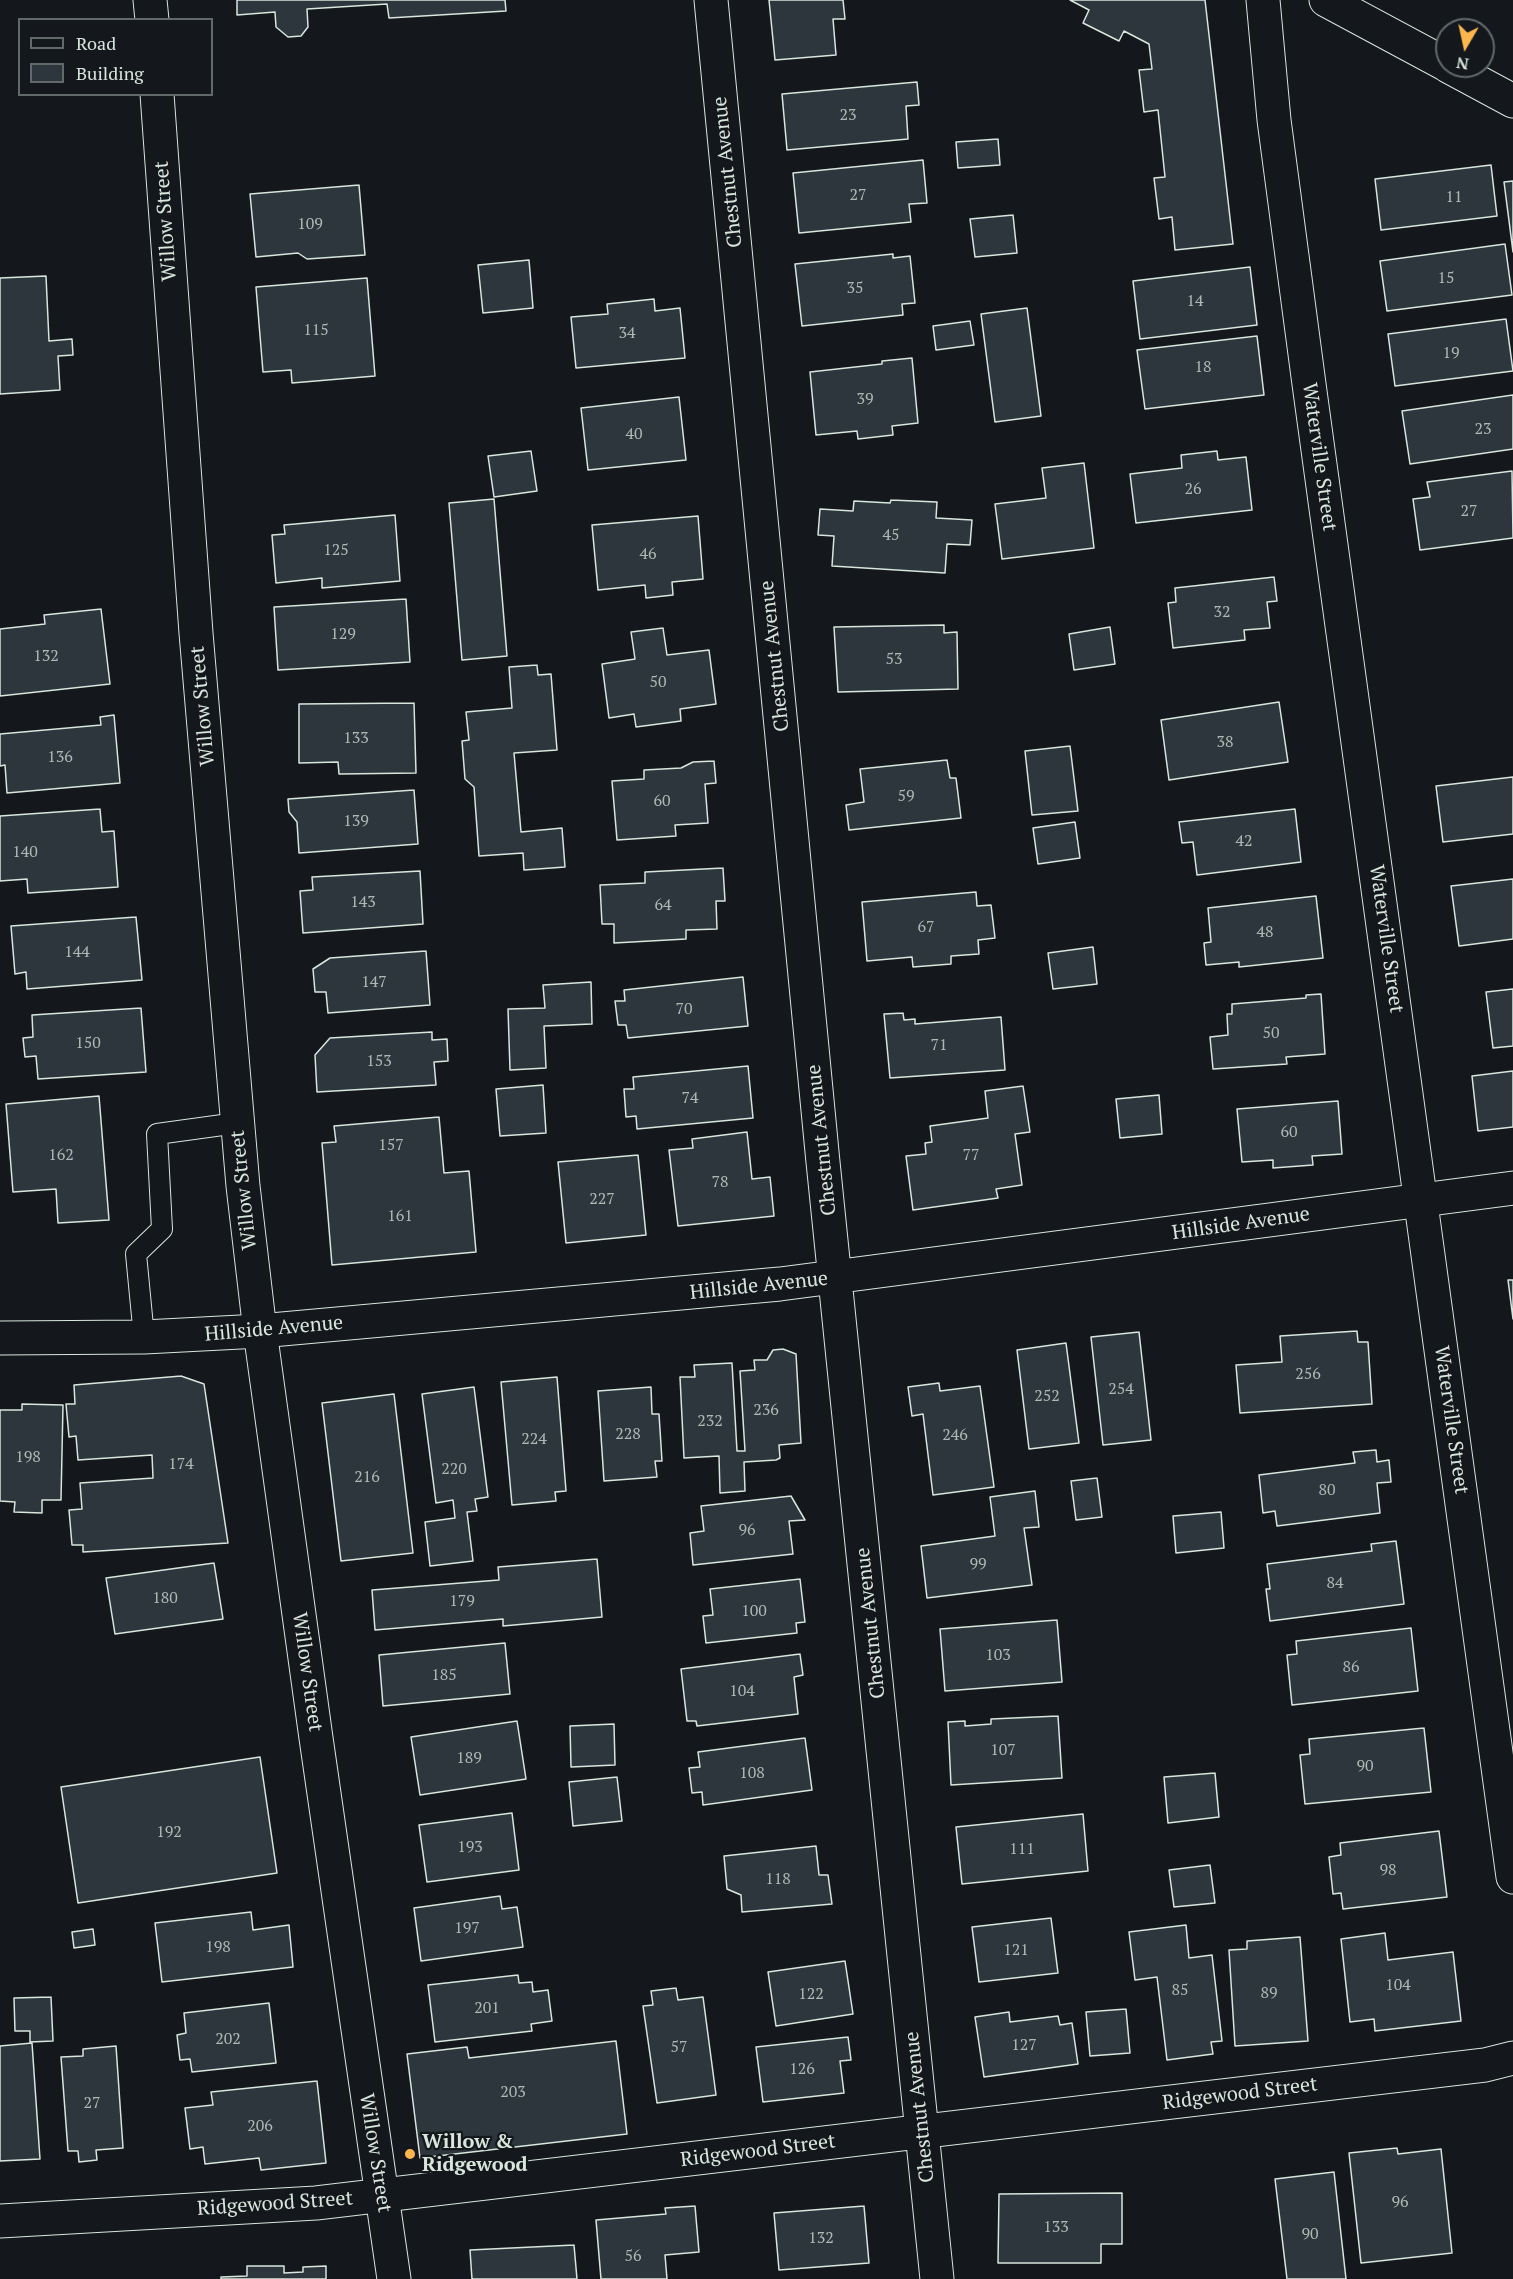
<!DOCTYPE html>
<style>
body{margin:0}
#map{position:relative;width:1513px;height:2279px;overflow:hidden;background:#14181c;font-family:"PT Serif",serif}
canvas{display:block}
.legend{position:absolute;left:18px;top:18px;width:195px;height:78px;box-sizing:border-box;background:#14181c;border:2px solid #626a69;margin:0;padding:8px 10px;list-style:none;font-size:18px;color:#d8e6dc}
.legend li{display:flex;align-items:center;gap:12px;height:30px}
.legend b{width:30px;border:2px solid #626a69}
.north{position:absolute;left:1435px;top:18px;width:60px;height:60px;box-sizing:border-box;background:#14181c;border:2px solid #626a69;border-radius:50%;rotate:189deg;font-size:16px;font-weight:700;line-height:24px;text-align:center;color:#d8e6dc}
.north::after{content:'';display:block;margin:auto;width:21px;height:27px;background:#ffb74d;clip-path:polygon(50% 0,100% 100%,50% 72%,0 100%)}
</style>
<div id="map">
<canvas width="1513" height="2279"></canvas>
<ul class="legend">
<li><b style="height:8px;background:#14181c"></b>Road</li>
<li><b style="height:16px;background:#2c363c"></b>Building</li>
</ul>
<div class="north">N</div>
</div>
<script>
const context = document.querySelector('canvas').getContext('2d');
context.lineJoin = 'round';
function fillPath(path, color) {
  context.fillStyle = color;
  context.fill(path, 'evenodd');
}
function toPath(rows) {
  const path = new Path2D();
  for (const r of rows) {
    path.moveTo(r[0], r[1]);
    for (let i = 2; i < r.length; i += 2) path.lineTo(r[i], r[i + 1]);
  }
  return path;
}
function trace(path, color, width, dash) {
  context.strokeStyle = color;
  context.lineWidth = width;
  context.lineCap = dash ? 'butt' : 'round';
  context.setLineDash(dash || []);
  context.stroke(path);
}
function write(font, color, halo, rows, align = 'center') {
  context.font = font + ' "PT Serif",serif';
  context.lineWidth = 4.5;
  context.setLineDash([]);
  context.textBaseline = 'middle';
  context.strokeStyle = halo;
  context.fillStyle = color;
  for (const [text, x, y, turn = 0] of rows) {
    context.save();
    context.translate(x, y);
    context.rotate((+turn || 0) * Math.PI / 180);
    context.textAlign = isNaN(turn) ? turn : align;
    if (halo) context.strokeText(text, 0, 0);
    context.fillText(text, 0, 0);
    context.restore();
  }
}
const building = toPath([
 [237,0,505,0,506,11,389,18,387,4,307,9,308,27,301,36,288,37,276,27,275,12,237,15,237,0],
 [769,0,843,0,845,19,833,19,836,55,775,60,769,0],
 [1070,0,1205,0,1233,244,1175,250,1172,217,1159,219,1154,178,1165,177,1158,110,1144,112,1139,70,1152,69,1149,44,1124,31,1119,41,1083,23,1089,10,1070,0],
 [917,82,919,105,906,106,908,139,787,150,782,94,917,82],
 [998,139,1000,165,958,168,956,142,998,139],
 [923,160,927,203,909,204,911,222,799,233,793,173,923,160],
 [1491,165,1497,216,1381,230,1375,179,1491,165],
 [1513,181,1513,252,1504,182,1513,181],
 [359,185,365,255,307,259,298,253,256,257,250,194,359,185],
 [1013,215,1017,253,975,257,970,219,1013,215],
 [1505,244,1512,295,1387,311,1380,261,1505,244],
 [893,254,893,258,910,256,915,303,902,304,903,315,802,326,795,264,893,254],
 [529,260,533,308,483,313,478,265,529,260],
 [1250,267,1257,325,1140,339,1133,281,1250,267],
 [46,276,49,341,72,339,73,355,58,356,60,390,0,394,0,278,46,276],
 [367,278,375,376,292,383,291,370,263,372,256,287,367,278],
 [654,299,655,311,680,308,685,358,576,368,571,317,608,314,607,304,654,299],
 [1027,308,1041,416,995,422,981,314,1027,308],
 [1506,319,1513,371,1395,386,1388,334,1506,319],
 [970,321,974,345,936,350,933,326,970,321],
 [1257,336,1264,395,1145,409,1137,350,1257,336],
 [912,358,918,423,892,426,893,435,858,439,857,431,816,435,810,372,882,364,882,361,912,358],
 [1513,395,1513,449,1410,464,1402,411,1513,395],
 [679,397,686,460,588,470,581,408,679,397],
 [531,451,537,491,494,497,488,456,531,451],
 [1217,451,1218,460,1246,457,1252,510,1136,523,1130,474,1182,468,1181,455,1217,451],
 [1084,463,1094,548,1002,559,995,504,1046,498,1042,468,1084,463],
 [1512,471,1513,538,1420,550,1413,499,1430,497,1427,482,1512,471],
 [494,499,507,656,462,660,449,503,494,499],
 [891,500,937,502,936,518,972,520,970,545,947,544,945,573,832,566,834,536,818,535,820,509,853,511,854,501,890,503,891,500],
 [395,515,400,581,322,588,322,578,276,583,272,535,285,534,284,525,395,515],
 [698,516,703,579,672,582,673,595,646,598,645,585,598,590,592,525,698,516],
 [1274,577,1277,601,1267,602,1270,628,1244,630,1245,640,1173,648,1168,603,1176,602,1175,588,1274,577],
 [406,599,410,662,278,670,274,607,406,599],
 [101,609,110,684,0,696,0,629,45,624,44,615,101,609],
 [944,625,944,633,957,632,958,689,838,692,834,627,944,625],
 [1110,627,1115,664,1074,670,1069,634,1110,627],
 [663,628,667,655,709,650,716,704,680,709,681,721,636,727,634,714,609,718,602,664,635,659,631,632,663,628],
 [537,665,538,675,551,674,557,750,514,753,521,832,562,828,565,867,524,870,523,853,479,856,474,787,465,779,462,741,469,740,466,712,512,708,509,667,537,665],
 [1279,702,1288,762,1169,780,1161,720,1279,702],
 [414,703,416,773,339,774,338,762,299,763,299,704,414,703],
 [114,715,120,783,7,793,5,765,0,766,0,734,101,725,100,717,114,715],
 [1070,746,1078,811,1032,815,1025,751,1070,746],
 [947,760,950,778,956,778,961,818,849,830,846,805,864,802,860,769,947,760],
 [714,761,716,783,705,784,708,823,675,825,676,836,617,840,612,781,644,779,644,770,681,768,693,762,714,761],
 [1513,777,1513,834,1443,842,1436,786,1513,777],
 [414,790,418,844,299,853,297,822,289,812,288,799,414,790],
 [100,809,102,832,114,831,118,887,28,893,27,879,0,881,0,816,100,809],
 [1295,809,1301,862,1197,875,1193,842,1182,843,1179,822,1295,809],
 [1075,822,1080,858,1038,864,1033,828,1075,822],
 [723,868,725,901,716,901,717,929,686,930,686,939,614,943,614,924,602,924,600,885,645,883,645,872,723,868],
 [420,871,423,924,303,933,300,891,313,890,312,877,420,871],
 [1513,879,1513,939,1459,946,1451,886,1513,879],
 [976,892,977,906,991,905,995,938,978,940,979,954,951,956,951,964,913,967,912,957,867,961,862,902,976,892],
 [1316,896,1323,958,1239,967,1239,962,1206,965,1204,943,1211,942,1208,908,1316,896],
 [136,917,142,980,27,989,26,972,15,974,11,926,136,917],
 [1093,947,1097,984,1053,989,1048,953,1093,947],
 [426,951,430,1005,328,1013,326,992,315,992,313,969,330,958,426,951],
 [743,977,748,1026,628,1038,626,1025,618,1025,615,1001,625,1001,624,990,743,977],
 [591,982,592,1024,544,1026,546,1068,510,1070,508,1009,545,1008,543,985,591,982],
 [1513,989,1513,1046,1493,1048,1486,992,1513,989],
 [1321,994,1325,1054,1286,1057,1287,1064,1213,1069,1210,1037,1228,1035,1227,1014,1232,1014,1232,1004,1306,998,1306,995,1321,994],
 [141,1008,146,1072,38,1079,36,1056,25,1057,23,1038,33,1037,32,1015,141,1008],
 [903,1013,904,1020,915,1019,915,1024,1001,1017,1005,1070,890,1078,884,1014,903,1013],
 [432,1032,432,1040,447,1039,448,1061,434,1062,436,1085,317,1092,315,1055,330,1038,432,1032],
 [748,1066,753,1118,637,1129,636,1116,626,1117,624,1089,634,1089,633,1077,748,1066],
 [1513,1071,1513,1127,1478,1131,1472,1076,1513,1071],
 [543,1085,546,1133,500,1136,496,1089,543,1085],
 [1023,1086,1030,1132,1015,1134,1022,1185,996,1189,998,1198,913,1210,906,1156,926,1154,925,1143,932,1142,930,1126,988,1118,985,1091,1023,1086],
 [1159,1095,1162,1134,1120,1138,1116,1099,1159,1095],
 [99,1096,109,1220,58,1223,56,1189,13,1192,6,1104,99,1096],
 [1338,1101,1342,1154,1312,1156,1313,1165,1273,1168,1273,1160,1242,1162,1237,1109,1338,1101],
 [439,1117,444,1173,469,1171,476,1252,332,1265,322,1143,336,1142,334,1126,439,1117],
 [747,1132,752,1179,770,1177,774,1216,678,1226,669,1150,693,1148,692,1139,747,1132],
 [638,1155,646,1235,566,1243,558,1162,638,1155],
 [1508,1280,1513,1280,1513,1319,1508,1280],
 [1357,1331,1358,1342,1368,1342,1372,1404,1240,1413,1236,1365,1282,1362,1280,1336,1357,1331],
 [1139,1332,1151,1440,1103,1445,1091,1337,1139,1332],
 [1066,1343,1079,1443,1029,1449,1017,1350,1066,1343],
 [783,1349,796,1354,801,1443,779,1445,780,1458,776,1460,744,1462,745,1491,720,1493,719,1456,684,1458,680,1377,695,1377,694,1365,732,1363,737,1451,745,1451,740,1371,755,1370,754,1360,767,1360,773,1350,783,1349],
 [181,1376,204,1384,228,1543,83,1552,83,1545,72,1545,69,1510,82,1509,80,1483,153,1478,152,1455,78,1460,76,1436,69,1437,66,1404,75,1404,74,1385,181,1376],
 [557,1377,566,1491,555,1492,556,1501,512,1505,501,1382,557,1377],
 [939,1383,940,1391,980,1386,994,1487,933,1495,923,1414,912,1416,908,1387,939,1383],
 [474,1387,488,1497,475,1499,477,1511,467,1512,473,1561,430,1566,425,1522,455,1518,453,1500,436,1503,422,1394,474,1387],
 [651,1387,652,1414,659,1414,662,1461,655,1461,657,1477,604,1481,598,1391,651,1387],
 [394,1394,413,1553,341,1561,322,1403,394,1394],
 [22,1404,63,1405,61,1500,42,1500,42,1513,14,1512,15,1502,0,1501,0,1410,22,1410,22,1404],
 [1376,1450,1377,1462,1389,1460,1391,1482,1377,1483,1380,1513,1277,1526,1275,1511,1263,1513,1259,1475,1355,1463,1353,1452,1376,1450],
 [1097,1478,1102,1517,1076,1520,1071,1481,1097,1478],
 [1035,1491,1039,1527,1024,1528,1032,1585,927,1598,921,1546,995,1536,990,1497,1035,1491],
 [791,1496,805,1520,789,1521,793,1554,693,1565,690,1533,704,1531,701,1506,791,1496],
 [1221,1512,1224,1548,1176,1553,1173,1516,1221,1512],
 [1396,1541,1404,1604,1270,1621,1266,1589,1270,1589,1267,1564,1372,1551,1371,1544,1396,1541],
 [597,1559,602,1617,503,1626,503,1619,375,1630,372,1590,499,1580,498,1567,597,1559],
 [214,1563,223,1619,115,1634,106,1578,214,1563],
 [800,1579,805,1622,796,1623,797,1633,706,1643,703,1616,713,1615,710,1589,800,1579],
 [1057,1620,1062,1682,945,1691,940,1629,1057,1620],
 [1411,1628,1418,1691,1292,1705,1287,1655,1297,1654,1296,1641,1411,1628],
 [505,1643,510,1694,383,1706,379,1655,505,1643],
 [800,1654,803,1675,794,1677,798,1714,697,1726,696,1721,687,1721,681,1669,800,1654],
 [1058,1716,1062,1778,951,1785,948,1722,965,1721,965,1726,991,1724,991,1719,1058,1716],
 [517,1721,526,1779,420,1795,411,1737,517,1721],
 [614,1724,615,1765,571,1767,570,1726,614,1724],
 [1424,1728,1431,1792,1305,1804,1300,1755,1310,1754,1309,1739,1424,1728],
 [805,1738,812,1790,703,1805,702,1792,692,1793,689,1768,700,1767,698,1752,805,1738],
 [260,1757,277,1873,78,1903,61,1787,260,1757],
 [1215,1773,1219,1817,1168,1823,1164,1777,1215,1773],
 [617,1777,622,1821,573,1826,569,1782,617,1777],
 [512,1813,519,1870,427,1882,419,1825,512,1813],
 [1083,1814,1088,1871,962,1884,956,1827,1083,1814],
 [1439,1831,1447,1897,1343,1909,1341,1893,1333,1894,1329,1857,1341,1855,1340,1843,1439,1831],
 [816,1846,819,1875,828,1875,832,1904,742,1912,741,1895,727,1889,724,1856,816,1846],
 [1210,1865,1215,1903,1174,1907,1169,1870,1210,1865],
 [500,1896,502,1909,517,1907,523,1947,421,1961,414,1908,500,1896],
 [251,1912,253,1930,289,1925,293,1967,162,1982,155,1923,251,1912],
 [1051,1918,1058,1973,979,1982,972,1927,1051,1918],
 [1186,1925,1189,1958,1212,1955,1222,2041,1211,2042,1213,2054,1167,2060,1157,1977,1135,1980,1129,1932,1186,1925],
 [93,1929,95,1945,74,1948,72,1932,93,1929],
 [1385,1933,1388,1960,1453,1952,1461,2021,1375,2031,1374,2019,1350,2022,1341,1939,1385,1933],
 [1300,1937,1308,2041,1235,2046,1229,1950,1247,1949,1247,1941,1300,1937],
 [845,1961,853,2014,776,2026,768,1972,845,1961],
 [518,1975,519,1983,532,1982,533,1992,548,1990,552,2021,531,2024,532,2031,435,2042,428,1985,518,1975],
 [676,1988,678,2000,703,1997,716,2095,657,2103,643,2006,653,2005,651,1991,676,1988],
 [51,1997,53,2041,30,2042,30,2031,15,2031,14,1998,51,1997],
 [269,2003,276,2063,192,2072,190,2059,180,2060,177,2035,186,2033,184,2013,269,2003],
 [1126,2009,1130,2053,1090,2056,1086,2012,1126,2009],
 [1009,2012,1010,2022,1058,2016,1060,2025,1072,2023,1078,2064,984,2077,975,2017,1009,2012],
 [848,2037,851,2060,840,2061,844,2093,763,2102,756,2047,848,2037],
 [616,2041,627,2134,420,2158,407,2054,467,2047,469,2058,616,2041],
 [32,2043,40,2159,0,2161,0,2046,32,2043],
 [116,2046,123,2148,96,2150,97,2160,79,2162,78,2151,68,2151,61,2057,83,2056,83,2049,116,2046],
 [317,2081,326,2163,261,2170,259,2158,205,2164,203,2147,190,2149,185,2108,213,2105,211,2092,317,2081],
 [1397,2148,1398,2154,1441,2149,1452,2253,1361,2263,1349,2153,1397,2148],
 [1334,2172,1346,2279,1287,2279,1275,2179,1334,2172],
 [1122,2193,1122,2244,1101,2244,1101,2263,998,2263,999,2194,1122,2193],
 [695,2206,699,2252,665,2255,667,2279,601,2279,596,2220,666,2214,665,2208,695,2206],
 [864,2206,869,2263,779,2270,774,2213,864,2206],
 [574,2245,577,2279,472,2279,470,2250,574,2245],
 [247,2266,284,2266,284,2273,303,2272,303,2267,326,2266,326,2279,221,2279,221,2277,247,2276,247,2266]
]);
fillPath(building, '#2c363c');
trace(building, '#d8e6dc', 1.5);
const service = toPath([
 [144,1337,136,1254,162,1229,157,1134,237,1123]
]);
const minor = toPath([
 [711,0,823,1162,937,2279],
 [1326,0,1447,65],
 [1448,66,1513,101],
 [0,1338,144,1337,260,1331,780,1284,1513,1188],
 [0,2221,316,2203,1485,2065,1513,2058]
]);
const tertiary = toPath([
 [150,0,152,20],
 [1263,0,1274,120,1309,384,1513,1877],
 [157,94,196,633,243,1186,260,1331,316,1738,394,2279]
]);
trace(service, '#d8e6dc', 22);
trace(minor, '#d8e6dc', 35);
trace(tertiary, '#d8e6dc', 35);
trace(service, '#14181c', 20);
trace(minor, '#14181c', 33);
trace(tertiary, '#14181c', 33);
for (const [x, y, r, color] of [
 [410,2154,6,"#ffb74d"]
]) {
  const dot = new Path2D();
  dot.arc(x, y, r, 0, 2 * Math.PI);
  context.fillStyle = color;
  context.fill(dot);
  trace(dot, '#14181c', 2);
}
write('16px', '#adbab4', null, [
 ["23",848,115],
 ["27",858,195],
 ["11",1454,197],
 ["109",310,224],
 ["15",1446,278],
 ["35",855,288],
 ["14",1195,301],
 ["115",316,330],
 ["34",627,333],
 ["19",1451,353],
 ["18",1203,367],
 ["39",865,399],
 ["23",1483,429],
 ["40",634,434],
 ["26",1193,489],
 ["27",1469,511],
 ["45",891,535],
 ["125",336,550],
 ["46",648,554],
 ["32",1222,612],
 ["129",343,634],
 ["132",46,656],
 ["53",894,659],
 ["50",658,682],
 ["133",356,738],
 ["38",1225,742],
 ["136",60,757],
 ["59",906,796],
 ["60",662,801],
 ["139",356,821],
 ["42",1244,841],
 ["140",25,852],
 ["143",363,902],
 ["64",663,905],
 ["67",926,927],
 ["48",1265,932],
 ["144",77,952],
 ["147",374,982],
 ["70",684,1009],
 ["50",1271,1033],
 ["150",88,1043],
 ["71",939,1045],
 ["153",379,1061],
 ["74",690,1098],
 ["60",1289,1132],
 ["157",391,1145],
 ["162",61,1155],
 ["77",971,1155],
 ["78",720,1182],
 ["227",602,1199],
 ["161",400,1216],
 ["256",1308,1374],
 ["254",1121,1389],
 ["252",1047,1396],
 ["236",766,1410],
 ["232",710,1421],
 ["228",628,1434],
 ["246",955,1435],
 ["224",534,1439],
 ["198",28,1457],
 ["174",181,1464],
 ["220",454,1469],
 ["216",367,1477],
 ["80",1327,1490],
 ["96",747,1530],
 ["99",978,1564],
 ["84",1335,1583],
 ["180",165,1598],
 ["179",462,1601],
 ["100",754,1611],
 ["103",998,1655],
 ["86",1351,1667],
 ["185",444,1675],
 ["104",742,1691],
 ["107",1003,1750],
 ["189",469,1758],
 ["90",1365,1766],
 ["108",752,1773],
 ["192",169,1832],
 ["193",470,1847],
 ["111",1022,1849],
 ["98",1388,1870],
 ["118",778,1879],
 ["197",467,1928],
 ["198",218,1947],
 ["121",1016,1950],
 ["104",1398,1985],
 ["85",1180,1990],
 ["89",1269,1993],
 ["122",811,1994],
 ["201",487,2008],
 ["202",228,2039],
 ["127",1024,2045],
 ["57",679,2047],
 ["126",802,2069],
 ["203",513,2092],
 ["27",92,2103],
 ["206",260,2126],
 ["96",1400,2202],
 ["133",1056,2227],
 ["90",1310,2234],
 ["132",821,2238],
 ["56",633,2256]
]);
write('20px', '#d8e6dc', '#14181c', [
 ["Chestnut Avenue",728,172,-96],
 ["Willow Street",166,221,-94],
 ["Waterville Street",1319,457,82],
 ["Chestnut Avenue",775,656,-96],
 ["Willow Street",203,706,-95],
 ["Waterville Street",1386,939,82],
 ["Chestnut Avenue",822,1140,-96],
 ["Willow Street",244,1190,-96],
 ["Hillside Avenue",1241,1224,-8],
 ["Hillside Avenue",759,1286,-6],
 ["Hillside Avenue",274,1329,-5],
 ["Waterville Street",1451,1420,82],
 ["Chestnut Avenue",871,1623,-96],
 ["Willow Street",307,1672,82],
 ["Ridgewood Street",1240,2094,-7],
 ["Chestnut Avenue",920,2107,-96],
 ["Ridgewood Street",758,2151,-7],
 ["Willow Street",375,2153,81],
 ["Ridgewood Street",275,2204,-4]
]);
write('bold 20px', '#d8e6dc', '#14181c', [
 ["Willow &",422,2142],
 ["Ridgewood",422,2165]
], 'left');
</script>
